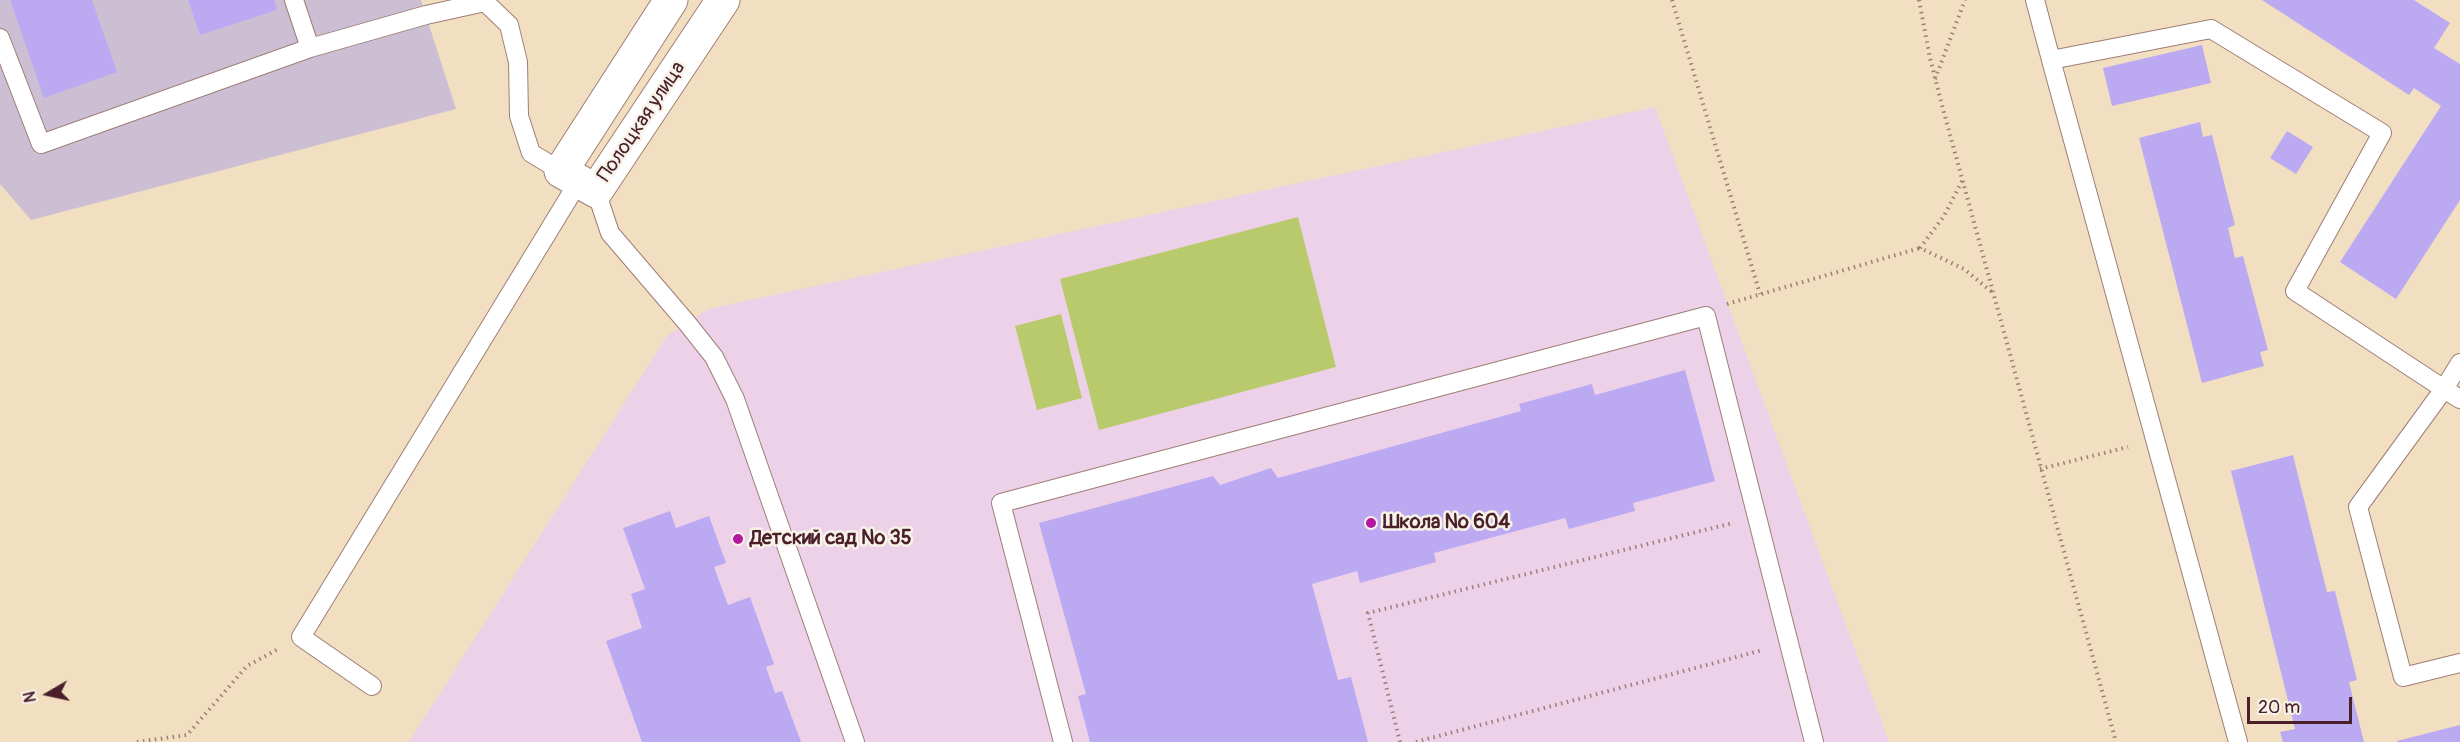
<!DOCTYPE html>
<meta charset="utf-8">
<style>
body{margin:0}
#map{position:relative;width:2460px;height:742px;overflow:hidden;background:#f2dec1;font-family:Pangolin,sans-serif}
canvas{display:block}
.north{position:absolute;left:18px;top:664px;width:60px;height:60px;-webkit-text-stroke:4px #f7f3e8;paint-order:stroke;rotate:261deg;font-size:16px;font-weight:700;line-height:24px;text-align:center;color:#4a1f2b}
.north::after{content:'';display:block;margin:auto;width:21px;height:27px;background:#4a1f2b;clip-path:polygon(50% 0,100% 100%,50% 72%,0 100%)}
.scale{position:absolute;left:2247px;top:697px;width:105px;height:27px;box-sizing:border-box;border:3px solid #4a1f2b;border-top:0;padding-left:8px;font-size:18px;line-height:21px;white-space:nowrap;color:#4a1f2b;-webkit-text-stroke:4px #f7f3e8;paint-order:stroke}
</style>
<div id="map">
<canvas width="2460" height="742"></canvas>
<div class="north">N</div>
<div class="scale">20 m</div>
</div>
<script>
const context = document.querySelector('canvas').getContext('2d');
context.lineJoin = 'round';
function fillPath(path, color) {
  context.fillStyle = color;
  context.fill(path, 'evenodd');
}
function toPath(rows) {
  const path = new Path2D();
  for (const r of rows) {
    path.moveTo(r[0], r[1]);
    for (let i = 2; i < r.length; i += 2) path.lineTo(r[i], r[i + 1]);
  }
  return path;
}
function trace(path, color, width, dash) {
  context.strokeStyle = color;
  context.lineWidth = width;
  context.lineCap = dash ? 'butt' : 'round';
  context.setLineDash(dash || []);
  context.stroke(path);
}
function write(font, color, halo, rows, align = 'center') {
  context.font = font + ' Pangolin,sans-serif';
  context.lineWidth = 5;
  context.setLineDash([]);
  context.textBaseline = 'middle';
  context.strokeStyle = halo;
  context.fillStyle = color;
  for (const [text, x, y, turn = 0] of rows) {
    context.save();
    context.translate(x, y);
    context.rotate((+turn || 0) * Math.PI / 180);
    context.textAlign = isNaN(turn) ? turn : align;
    if (halo) context.strokeText(text, 0, 0);
    context.fillText(text, 0, 0);
    context.restore();
  }
}
fillPath(toPath([
 [1655,107,1889,742,409,742,667,336,708,309]
]), '#edd1e9');
fillPath(toPath([
 [0,0,421,0,456,109,31,220,0,184]
]), '#ccbfd4');
fillPath(toPath([
 [1298,217,1336,367,1099,430,1060,279],
 [1061,314,1082,398,1037,410,1015,326]
]), '#b9ca6d');
fillPath(toPath([
 [10,0,92,0,117,72,44,98],
 [188,0,274,0,277,10,200,35],
 [2262,0,2414,0,2450,23,2434,48,2460,64,2460,200,2396,299,2340,262,2441,106,2414,88,2409,95],
 [2202,45,2211,83,2112,106,2103,68],
 [2200,122,2203,137,2212,135,2235,225,2228,228,2235,258,2243,256,2268,350,2260,352,2264,366,2202,383,2139,138],
 [2287,131,2313,147,2296,174,2270,158],
 [1685,370,1715,481,1633,503,1635,511,1569,529,1565,518,1434,553,1436,562,1360,583,1357,571,1312,584,1338,680,1351,677,1368,742,1090,742,1078,696,1086,694,1039,523,1213,476,1220,485,1271,468,1278,478,1521,411,1519,404,1592,384,1595,395],
 [2293,455,2327,592,2335,591,2357,680,2349,682,2364,742,2283,742,2280,732,2295,729,2231,471],
 [670,511,676,528,709,516,726,563,714,567,728,605,750,597,774,664,766,667,775,693,782,691,801,742,642,742,606,641,642,628,631,594,645,589,623,528],
 [2460,725,2460,742,2397,742,2397,741]
]), '#bbaaf1');
const lane = toPath([
 [294,0,310,48],
 [2035,0,2051,60,2211,29,2382,133,2295,291,2444,389,2460,363],
 [0,38,41,144,310,48,426,15,485,2,509,25,518,62,519,116,531,153,561,171],
 [2051,60,2238,742],
 [596,191,610,233,687,323,714,357,735,399,855,742],
 [2460,399,2444,389,2358,507,2403,677,2460,663],
 [372,686,301,637,579,181],
 [1063,742,1001,503,1706,316,1814,742]
]);
const street = toPath([
 [671,0,561,171,596,191,723,0]
]);
trace(lane, '#9e7e76', 20);
trace(street, '#9e7e76', 35);
trace(toPath([
 [1672,0,1760,294],
 [1919,0,1930,58,1943,109,2116,742],
 [1935,79,1965,0],
 [1962,181,1944,216,1920,248,1964,269,1992,292],
 [1727,304,1920,248],
 [2040,469,2128,447],
 [137,742,187,735,247,666,280,648],
 [1400,742,1368,613,1733,523],
 [1416,742,1763,650]
]), '#9e7e76', 4, [1.5, 4.5]);
trace(lane, '#fff', 18);
trace(street, '#fff', 33);
for (const [x, y, r, color] of [
 [1371,523,6,"#b5179e"],
 [738,539,6,"#b5179e"]
]) {
  const dot = new Path2D();
  dot.arc(x, y, r, 0, 2 * Math.PI);
  context.fillStyle = color;
  context.fill(dot);
  trace(dot, '#f7f3e8', 2);
}
write('20px', '#4a1f2b', '#f7f3e8', [
 ["Полоцкая улица",642,122,-56]
]);
write('bold 20px', '#4a1f2b', '#f7f3e8', [
 ["Школа № 604",1383,523],
 ["Детский сад № 35",750,539]
], 'left');
</script>
